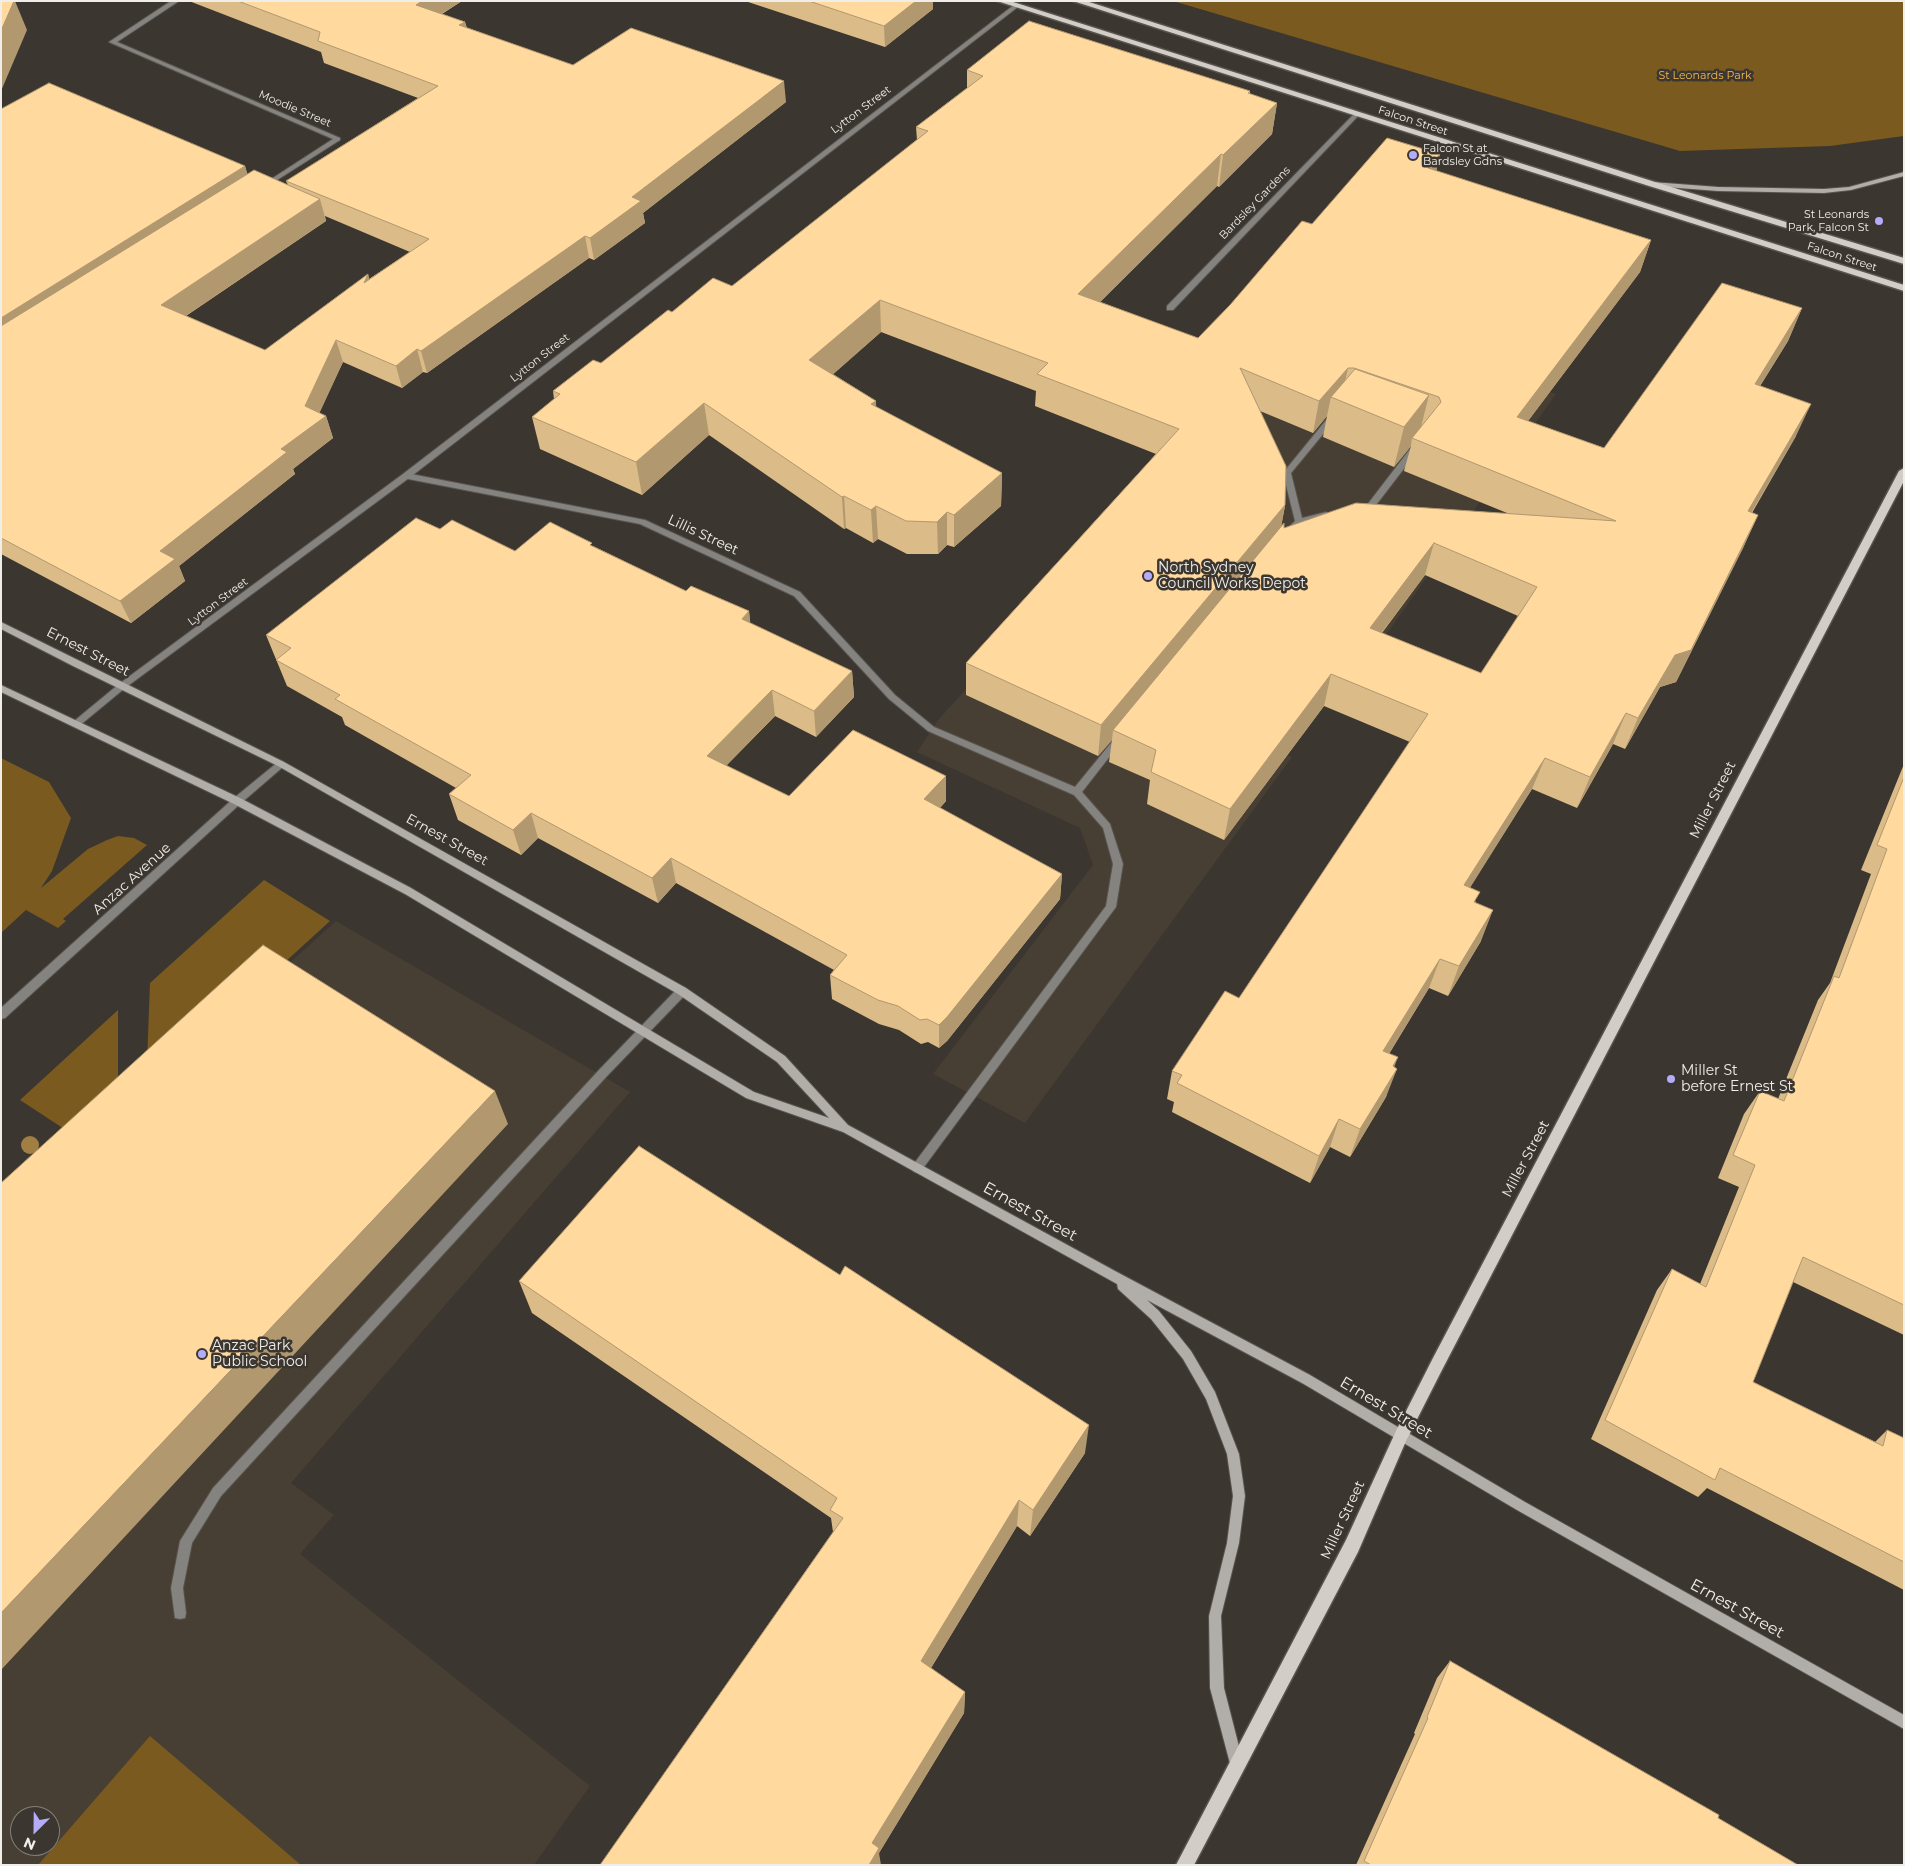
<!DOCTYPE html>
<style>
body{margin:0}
#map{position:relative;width:1905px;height:1866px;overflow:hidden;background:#3b3630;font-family:Montserrat,sans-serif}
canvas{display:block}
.frame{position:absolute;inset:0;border:2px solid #f1eeea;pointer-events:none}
.north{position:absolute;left:10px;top:1806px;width:50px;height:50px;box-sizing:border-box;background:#3b3630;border:1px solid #84807a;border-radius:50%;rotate:203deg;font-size:14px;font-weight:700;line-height:20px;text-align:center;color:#f1eeea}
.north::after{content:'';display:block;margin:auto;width:18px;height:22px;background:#b4acf9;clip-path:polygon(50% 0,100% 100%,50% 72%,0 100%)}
</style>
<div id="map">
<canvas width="1905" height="1866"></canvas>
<div class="frame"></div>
<div class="north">N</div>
</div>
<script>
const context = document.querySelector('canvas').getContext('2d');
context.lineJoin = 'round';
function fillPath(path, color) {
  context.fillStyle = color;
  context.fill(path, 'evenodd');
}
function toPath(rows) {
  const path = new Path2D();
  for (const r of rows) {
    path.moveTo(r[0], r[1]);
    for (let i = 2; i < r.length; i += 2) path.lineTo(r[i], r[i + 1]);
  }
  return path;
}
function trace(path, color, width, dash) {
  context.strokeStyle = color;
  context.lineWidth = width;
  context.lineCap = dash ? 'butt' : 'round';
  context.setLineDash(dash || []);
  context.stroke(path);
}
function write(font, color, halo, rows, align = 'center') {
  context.font = font + ' Montserrat,sans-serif';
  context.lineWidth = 5;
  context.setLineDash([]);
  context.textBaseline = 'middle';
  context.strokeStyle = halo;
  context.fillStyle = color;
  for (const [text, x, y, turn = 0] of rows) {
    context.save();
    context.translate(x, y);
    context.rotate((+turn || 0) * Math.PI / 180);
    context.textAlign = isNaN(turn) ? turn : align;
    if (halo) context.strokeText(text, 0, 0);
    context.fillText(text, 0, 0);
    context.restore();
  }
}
fillPath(toPath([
 [1324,313,1556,394,1376,649,1346,663,1284,753,1292,757,1025,1123,933,1074,1093,865,1080,828,917,752,938,720,1156,480],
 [336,921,630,1092,291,1483,334,1515,300,1554,590,1786,534,1865,1,1865,1,1225],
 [20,1816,50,1816,50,1846,20,1846]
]), '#473f33');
fillPath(toPath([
 [1173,1,1904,1,1904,136,1830,146,1680,151],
 [1,758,49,782,71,818,52,871,41,888,88,849,107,840,118,836,134,838,147,845,63,919,66,921,58,928,26,910,1,933],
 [264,880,330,921,146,1089,150,983],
 [118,1010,118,1101,78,1138,20,1100],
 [150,1736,301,1865,38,1865]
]), '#7a5a1f');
const lane = toPath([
 [1331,414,1337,414,1338,416,1291,473,1302,518,1326,512,1330,515,1329,517,1302,523,1290,536,1284,536,1284,532,1295,521,1283,473,1331,414],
 [1416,444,1420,447,1419,449,1373,509,1359,510,1359,506,1367,505,1413,445,1416,444],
 [406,473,645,520,800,592,895,695,934,727,1075,787,1115,738,1121,738,1123,740,1121,742,1082,792,1110,824,1123,864,1116,907,921,1171,917,1173,913,1171,912,1168,913,1165,1106,906,1113,864,1103,828,1074,795,928,731,889,699,794,596,640,524,403,478,402,476,406,473],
 [682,987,686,988,687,991,686,994,607,1076,221,1496,192,1543,183,1588,186,1613,185,1618,180,1619,175,1618,171,1588,180,1541,213,1488,599,1070,678,988,682,987]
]);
const street = toPath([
 [171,1,179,1,117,42,340,138,340,140,266,187,262,187,262,185,333,139,109,42,171,1],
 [1014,5,1019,6,409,478,125,688,79,726,73,726,71,724,73,722,119,684,403,474,1014,5],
 [1354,114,1359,115,1173,310,1167,310,1167,306,1354,114],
 [281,761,286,764,284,766,240,804,5,1018,1,1019,1,1008,234,798,278,762,281,761]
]);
const secondary = toPath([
 [1904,172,1904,176,1851,190,1824,193,1718,191,1652,186,1649,184,1652,182,1718,187,1824,189,1849,187,1904,172],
 [1,622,284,762,686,988,785,1056,848,1125,1115,1271,1310,1375,1525,1502,1904,1715,1904,1729,1517,1510,1302,1383,1147,1300,1159,1311,1191,1351,1215,1392,1239,1454,1245,1496,1239,1543,1221,1616,1224,1688,1244,1766,1242,1771,1237,1773,1232,1771,1210,1688,1209,1616,1227,1543,1233,1496,1227,1454,1206,1399,1183,1359,1151,1319,1118,1289,1117,1284,843,1132,746,1098,405,894,234,804,1,692,1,685,240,798,411,888,754,1092,829,1118,777,1062,678,994,278,766,73,666,1,629,1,622]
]);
const primary = toPath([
 [997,1,1010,1,1904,285,1904,291,997,1],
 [1073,1,1086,1,1655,182,1904,258,1904,264,1649,186,1073,1],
 [1904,468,1904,481,1443,1368,1406,1441,1358,1552,1194,1865,1176,1865,1346,1540,1396,1431,1433,1358,1899,471,1904,468]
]);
trace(lane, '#58534e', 2);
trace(street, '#58534e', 2);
trace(secondary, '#58534e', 2);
trace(primary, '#58534e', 3);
fillPath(lane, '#85837f');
fillPath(street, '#85837f');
fillPath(secondary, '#b1ada8');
fillPath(primary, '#d2cec7');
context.fillStyle = '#a17e42';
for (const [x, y] of [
 [30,1145]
]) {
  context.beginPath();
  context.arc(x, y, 9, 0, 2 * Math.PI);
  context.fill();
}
fillPath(toPath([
 [189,1,462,1,442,14,465,22,467,28,573,65,786,102,643,213,645,223,594,260,589,258,427,373,423,372,402,388,343,362,319,413,326,416,333,438,293,469,295,474,179,566,185,581,131,623,1,554,1,109,245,166,247,174,288,185,286,181,418,98,324,63,321,52],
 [325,216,410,252,369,279,368,274,265,350,186,316,326,221],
 [745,1,933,1,933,9,885,47],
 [967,70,1250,91,1250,94,1277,103,1272,134,1219,187,1217,186,1100,302,1198,338,1312,224,1440,154,1436,171,1651,240,1640,272,1528,421,1604,448,1802,308,1788,341,1760,386,1796,436,1752,513,1758,515,1743,548,1676,682,1660,687,1625,749,1613,744,1577,808,1532,789,1470,887,1476,903,1481,941,1448,996,1429,988,1389,1054,1394,1067,1386,1097,1350,1157,1330,1147,1310,1183,1172,1112,1174,1102,1167,1099,1172,1071,1239,998,1410,742,1324,706,1224,840,1147,804,1150,780,1109,762,1112,740,1098,756,966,695,966,663,1156,454,1035,406,1036,391,881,332,833,374,876,401,876,407,1002,473,1001,506,954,547,947,545,938,554,907,554,878,539,873,543,846,528,844,529,709,435,642,495,540,449,532,417,554,399,553,391,601,363,672,312,732,286,917,140,916,127,967,88],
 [1260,411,1313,433,1327,416,1323,437,1394,467,1411,446,1404,471,1507,513,1284,528,1281,527,1285,506],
 [1425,575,1518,616,1481,673,1382,633],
 [440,529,515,551,593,546,686,591,749,611,750,623,852,671,854,697,816,737,775,716,726,766,789,796,946,801,940,808,1062,874,1060,899,947,1041,939,1048,928,1042,921,1044,899,1030,879,1024,832,999,830,975,834,970,676,883,658,903,538,838,521,855,458,820,449,794,456,788,345,725,342,717,287,686,266,635],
 [1904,764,1904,1335,1793,1282,1753,1382,1875,1442,1887,1430,1904,1438,1904,1590,1707,1488,1698,1497,1591,1439,1657,1290,1672,1269,1700,1284,1739,1187,1718,1178,1744,1114,1760,1091,1778,1099,1818,1000,1830,983,1871,874,1861,870],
 [519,1281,1085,1453,1030,1536,1017,1526,931,1668,965,1692,964,1713,879,1853,600,1865,833,1532,831,1518,532,1313],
 [1450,1661,1718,1818,1798,1865,1356,1865,1415,1734,1414,1733,1437,1678]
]), '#dbbb88');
fillPath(toPath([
 [14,1,15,1,27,30,1,91,1,31],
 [422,1,462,1,421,26,416,5],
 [916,1,933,1,933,9,885,47,884,26],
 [465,22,470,43,459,25],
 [784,81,786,102,643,213,645,223,594,260,590,238,632,197],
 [1277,103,1272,134,1219,187,1223,155],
 [1221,154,1217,186,1076,326,1078,294],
 [1440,154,1433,186,1428,168],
 [245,166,252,188,1,347,1,318],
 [320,199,326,221,169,327,161,305],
 [585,236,589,258,427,373,421,351],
 [1651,240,1640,272,1507,449,1517,417],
 [368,274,374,296,364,283],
 [880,300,881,332,812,393,809,360],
 [1802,308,1788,341,1741,417,1755,384],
 [336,340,343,362,314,425,326,416,333,438,293,469,295,474,179,566,185,581,131,623,120,601,160,551,281,449,305,406],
 [417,349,423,372,402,388,396,366],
 [1348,368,1341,400,1331,397,1327,416,1313,433,1319,401],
 [1429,395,1419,435,1412,438,1411,446,1394,467,1404,427],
 [876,401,877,433,871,404],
 [704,403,709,435,642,495,636,462],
 [1811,404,1796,436,1733,544,1748,511],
 [1002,473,1001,506,954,547,954,515],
 [844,496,846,528,844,529,842,497],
 [1285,505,1279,538,1113,730,1112,740,1098,756,1101,725],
 [876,506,878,539,873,543,871,510],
 [947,512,947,545,938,554,937,522],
 [1758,515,1743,548,1676,682,1660,687,1625,749,1638,718,1675,655],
 [1434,543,1425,575,1361,660,1370,628],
 [749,611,752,638,742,619],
 [852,671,854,697,816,737,814,711],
 [1331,674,1324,706,1224,840,1230,809],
 [772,690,775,716,711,781,707,756],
 [1626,713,1613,744,1577,808,1590,777],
 [1545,758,1532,789,1453,915,1464,885],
 [946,776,946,801,925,825,924,799],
 [531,813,538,838,521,855,513,830],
 [671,858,676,883,658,903,652,878],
 [1062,874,1060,899,947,1041,939,1048,939,1025],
 [1493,910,1481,941,1448,996,1459,966],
 [1440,959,1429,988,1373,1080,1383,1051],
 [1398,1057,1389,1081,1397,1069,1386,1097,1350,1157,1360,1129],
 [495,1091,508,1124,1,1670,1,1613],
 [1339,1119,1330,1147,1310,1183,1319,1156],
 [1089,1425,1085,1453,1030,1536,1033,1510],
 [1019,1500,1017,1526,922,1683,921,1661],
 [965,1692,964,1713,879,1853,881,1865,869,1865,872,1843]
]), '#b2986f');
const building = toPath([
 [1,1,14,1,1,31,1,1],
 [238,1,422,1,416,5,465,22,459,25,573,65,631,28,784,81,632,197,641,201,590,238,585,236,421,351,417,349,396,366,336,340,305,406,326,416,281,449,287,452,160,551,175,559,120,601,1,538,1,326,254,170,320,199,161,305,265,350,368,274,364,283,429,239,286,181,438,86,318,41,320,32,238,1],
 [809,1,916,1,884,26,809,1],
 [1029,21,1250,91,1248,93,1277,103,1223,155,1221,154,1078,294,1198,338,1230,305,1302,221,1312,224,1387,138,1440,154,1428,168,1651,240,1517,417,1604,448,1722,283,1802,308,1755,384,1811,404,1748,511,1758,515,1691,650,1675,655,1638,718,1626,713,1590,777,1545,758,1464,885,1480,892,1474,902,1493,910,1459,966,1440,959,1383,1051,1398,1057,1393,1066,1397,1069,1360,1129,1339,1119,1319,1156,1177,1083,1182,1075,1172,1071,1225,991,1239,998,1428,714,1331,674,1230,809,1151,772,1156,750,1113,730,1284,523,1284,528,1356,503,1616,521,1412,438,1441,402,1439,397,1354,368,1348,368,1319,401,1240,368,1286,466,1285,505,1101,725,966,663,1179,429,1037,374,1048,363,880,300,809,360,876,401,871,404,1002,473,954,515,947,512,937,522,906,521,876,506,871,510,844,496,842,497,704,403,636,462,532,417,560,394,553,391,593,360,601,363,668,310,672,312,713,278,732,286,928,131,916,127,983,76,967,70,1029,21],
 [1434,543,1537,587,1481,673,1370,628,1434,543],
 [49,83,245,166,1,318,1,109,49,83],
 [1355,369,1429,395,1404,427,1331,397,1355,369],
 [416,518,440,529,452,520,515,551,550,522,592,543,590,545,686,591,691,586,749,611,742,619,852,671,814,711,772,690,707,756,789,796,853,730,946,776,924,799,1062,874,947,1017,939,1025,927,1019,920,1020,898,1006,878,1000,830,975,847,955,671,858,652,878,531,813,513,830,449,794,471,775,335,699,340,695,276,660,291,648,266,635,416,518],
 [1904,777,1904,1305,1803,1257,1753,1382,1883,1446,1887,1430,1904,1438,1904,1562,1720,1468,1715,1480,1605,1420,1672,1269,1706,1287,1755,1165,1733,1155,1760,1091,1784,1101,1834,976,1839,978,1887,849,1877,845,1904,777],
 [263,945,495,1091,1,1613,1,1183,263,945],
 [639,1146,840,1275,845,1266,1089,1425,1033,1510,1019,1500,921,1661,965,1692,872,1843,879,1848,869,1865,600,1865,843,1518,830,1510,837,1498,519,1281,639,1146],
 [1450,1661,1719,1815,1718,1818,1798,1865,1371,1865,1364,1861,1428,1718,1427,1717,1450,1661]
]);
fillPath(building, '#ffd99e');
trace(building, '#b2986f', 1);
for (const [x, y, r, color] of [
 [1413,155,5,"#b4acf9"],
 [1879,221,5,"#b4acf9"],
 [1148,576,5,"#b4acf9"],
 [1671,1079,5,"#b4acf9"],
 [202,1354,5,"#b4acf9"]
]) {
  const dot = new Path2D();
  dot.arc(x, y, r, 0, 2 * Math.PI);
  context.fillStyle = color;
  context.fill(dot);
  trace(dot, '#3b3630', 2);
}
write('11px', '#f5b951', '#3b3630', [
 ["St Leonards Park",1705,76]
]);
write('11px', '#f1eeea', '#3b3630', [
 ["Moodie Street",295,109,23],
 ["Lytton Street",861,110,-37],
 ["Falcon Street",1413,121,18],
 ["Bardsley Gardens",1255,203,-46],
 ["Falcon Street",1842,257,18],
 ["Lytton Street",540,358,-38],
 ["Lytton Street",218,602,-37]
]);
write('11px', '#f1eeea', '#3b3630', [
 ["Falcon St at",1423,149],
 ["Bardsley Gdns",1423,162],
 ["St Leonards",1869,215,"right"],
 ["Park, Falcon St",1869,228,"right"]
], 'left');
write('14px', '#f1eeea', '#3b3630', [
 ["Lillis Street",703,535,25],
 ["Ernest Street",88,652,27],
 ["Miller Street",1713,800,-63],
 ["Ernest Street",447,840,29],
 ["Anzac Avenue",132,879,-42],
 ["Miller Street",1526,1159,-62],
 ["Miller Street",1343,1520,-65]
]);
write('14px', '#f1eeea', '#3b3630', [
 ["North Sydney",1158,568],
 ["Council Works Depot",1158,584],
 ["Miller St",1681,1071],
 ["before Ernest St",1681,1087],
 ["Anzac Park",212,1346],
 ["Public School",212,1362]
], 'left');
write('16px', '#f1eeea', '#3b3630', [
 ["Ernest Street",1030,1212,29],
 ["Ernest Street",1386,1408,31],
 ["Ernest Street",1737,1609,29]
]);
</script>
